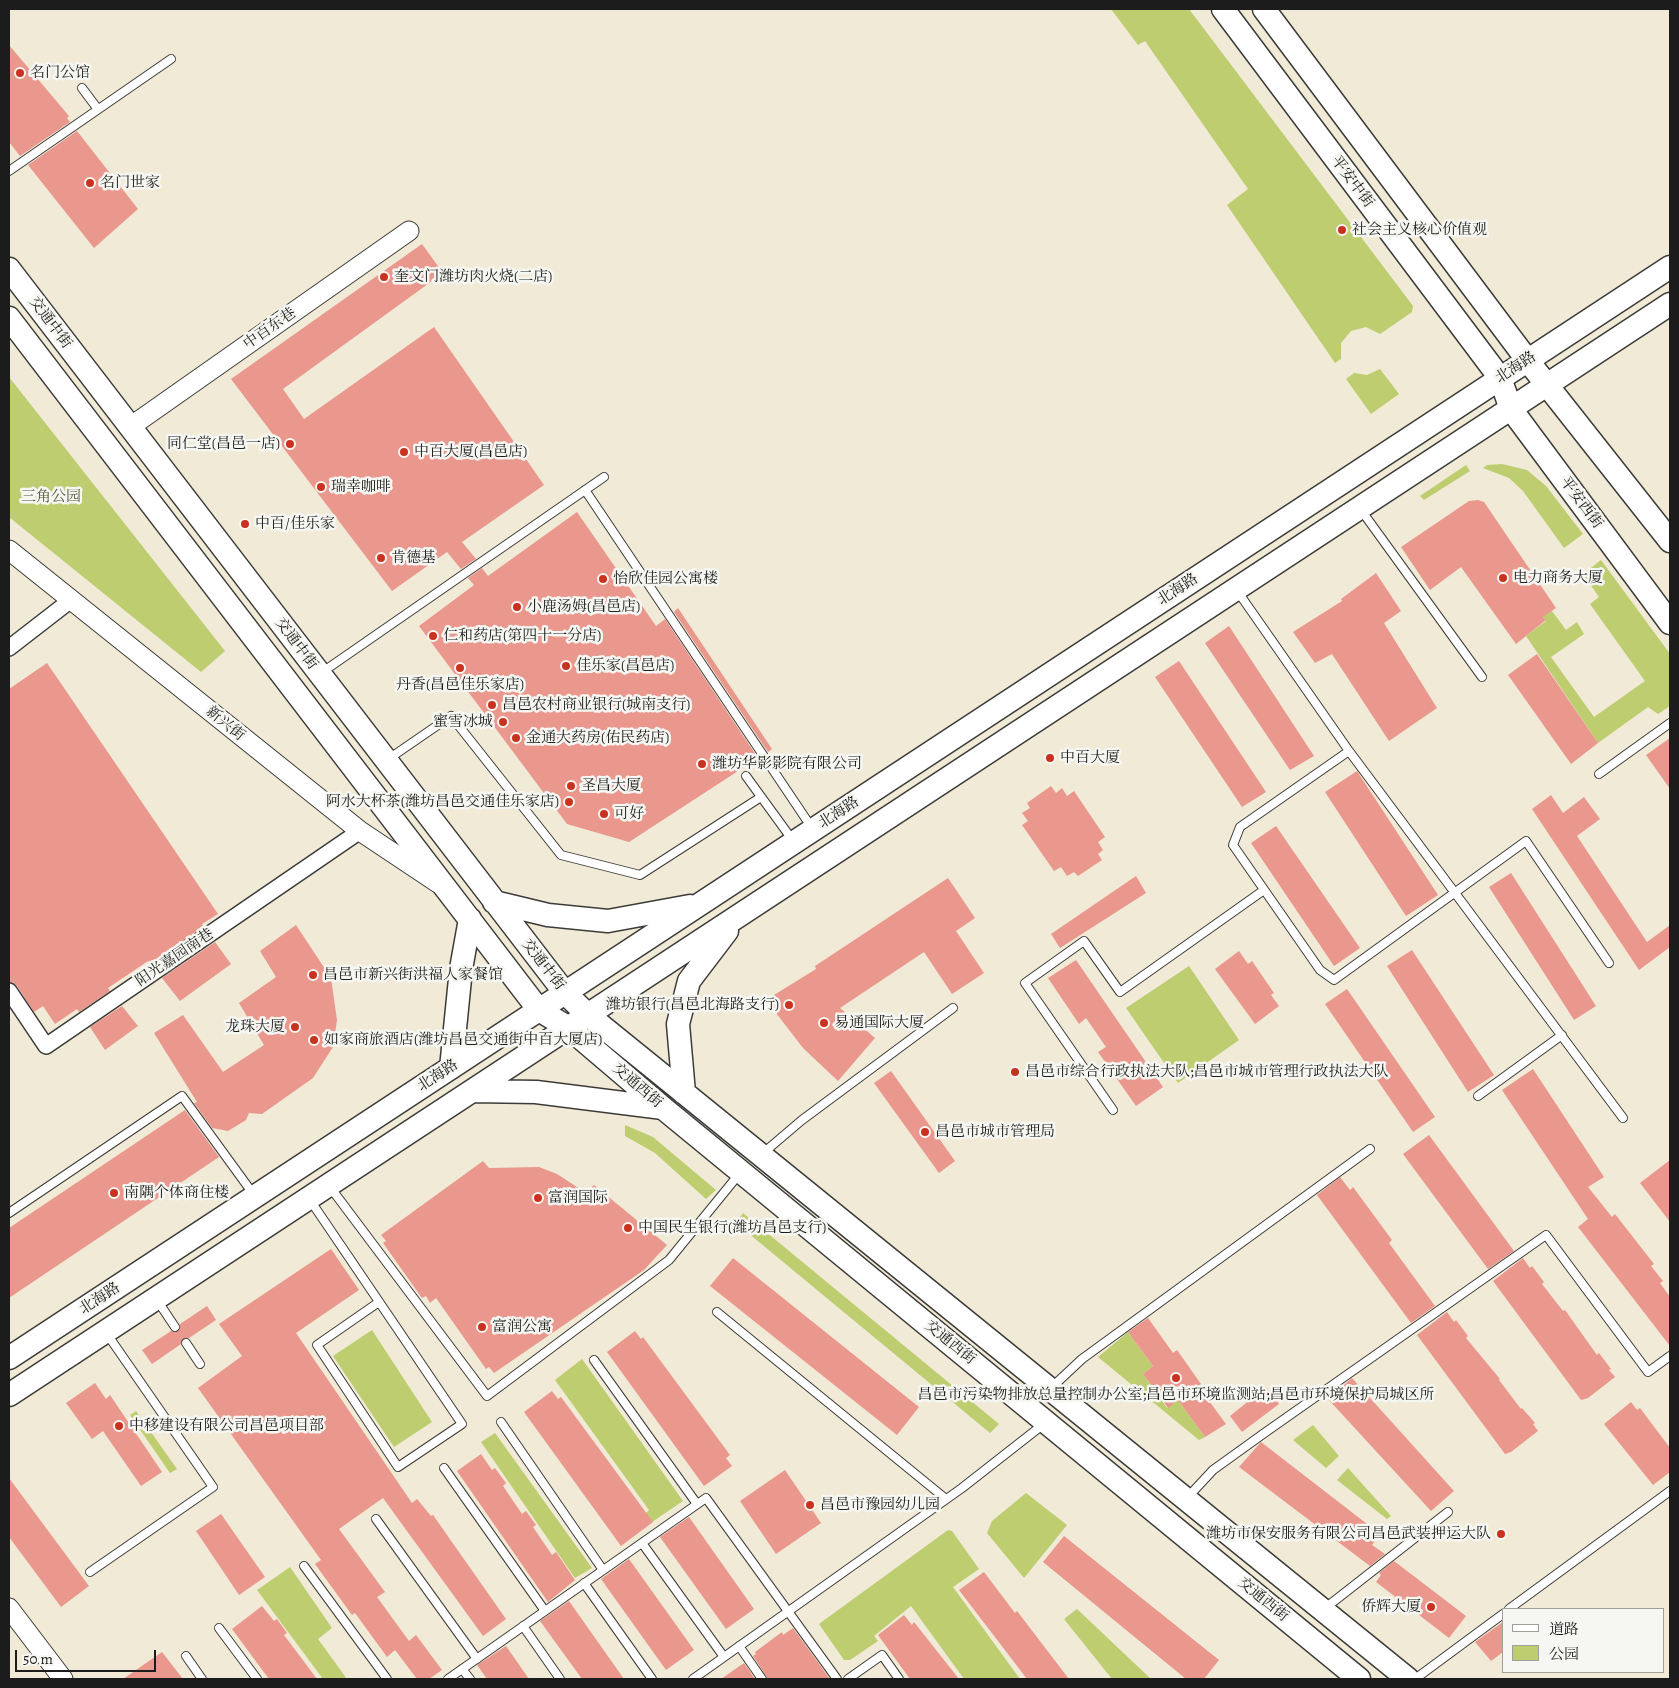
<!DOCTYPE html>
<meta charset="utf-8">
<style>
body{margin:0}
#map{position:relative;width:1679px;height:1688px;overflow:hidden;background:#f0ead6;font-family:Alegreya,"Noto Serif SC",serif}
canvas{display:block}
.frame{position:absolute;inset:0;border:10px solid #1c1c1c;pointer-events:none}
.legend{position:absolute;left:1502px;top:1608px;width:162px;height:65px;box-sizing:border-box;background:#f6f6f2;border:1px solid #9f9f9c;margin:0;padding:6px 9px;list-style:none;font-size:15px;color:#1c1c1c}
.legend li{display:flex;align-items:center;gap:10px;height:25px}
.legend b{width:25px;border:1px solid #9f9f9c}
.scale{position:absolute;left:15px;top:1650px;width:141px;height:22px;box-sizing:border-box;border:2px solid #1c1c1c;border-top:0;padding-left:6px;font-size:15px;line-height:18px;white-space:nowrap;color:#1c1c1c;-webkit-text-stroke:4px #f6f6f2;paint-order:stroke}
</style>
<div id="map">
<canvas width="1679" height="1688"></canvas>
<div class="frame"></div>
<ul class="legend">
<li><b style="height:6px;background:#fff"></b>道路</li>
<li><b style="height:14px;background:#bdcd6f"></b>公园</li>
</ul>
<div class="scale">50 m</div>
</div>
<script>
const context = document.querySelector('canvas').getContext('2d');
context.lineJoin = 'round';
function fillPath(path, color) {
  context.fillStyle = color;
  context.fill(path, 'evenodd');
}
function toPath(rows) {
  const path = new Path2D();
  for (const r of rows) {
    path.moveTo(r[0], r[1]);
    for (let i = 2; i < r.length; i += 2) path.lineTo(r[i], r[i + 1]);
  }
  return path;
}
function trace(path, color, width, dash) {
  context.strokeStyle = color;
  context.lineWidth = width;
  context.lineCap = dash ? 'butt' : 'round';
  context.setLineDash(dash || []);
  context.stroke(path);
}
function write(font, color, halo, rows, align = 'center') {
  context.font = font + ' Alegreya,"Noto Serif SC",serif';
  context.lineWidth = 5;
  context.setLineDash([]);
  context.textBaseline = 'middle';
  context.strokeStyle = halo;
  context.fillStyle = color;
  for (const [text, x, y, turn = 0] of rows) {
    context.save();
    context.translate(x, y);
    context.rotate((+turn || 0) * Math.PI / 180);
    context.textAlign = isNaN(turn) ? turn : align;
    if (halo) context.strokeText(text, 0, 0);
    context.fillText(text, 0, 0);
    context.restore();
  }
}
fillPath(toPath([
 [1111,9,1189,9,1413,306,1412,312,1380,334,1366,327,1351,331,1341,343,1341,359,1335,363,1227,205,1248,189,1145,41,1138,45],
 [1380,369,1399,394,1371,414,1346,379,1354,373,1367,375],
 [9,377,225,651,201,672,9,517],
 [1502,464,1527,470,1546,486,1583,534,1564,548,1523,491,1509,478,1483,468,1487,465],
 [1466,465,1470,471,1424,500,1420,496],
 [1601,560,1670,654,1670,706,1658,714,1648,707,1598,743,1526,636,1546,621,1543,616,1552,611,1566,630,1577,622,1584,634,1551,657,1594,717,1645,681,1590,604,1599,597,1583,574],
 [1189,966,1239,1040,1178,1083,1126,1008],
 [625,1125,653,1137,716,1190,706,1199,655,1153,625,1136],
 [743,1213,999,1424,990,1433,736,1223],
 [372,1330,432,1422,394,1447,333,1356],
 [1128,1332,1153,1366,1143,1374,1167,1408,1178,1400,1205,1437,1199,1440,1098,1357],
 [582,1359,683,1501,652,1522,646,1513,649,1510,555,1380],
 [136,1411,177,1469,170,1473,130,1415],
 [1313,1425,1339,1456,1326,1468,1293,1440],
 [495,1433,592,1568,575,1578,481,1442],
 [1348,1468,1391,1516,1387,1519,1337,1480],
 [1026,1493,1067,1525,1024,1578,987,1533,992,1521],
 [948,1530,952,1531,979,1569,953,1587,1020,1679,964,1679,911,1606,874,1636,878,1641,850,1660,844,1660,819,1624],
 [290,1567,332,1628,318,1639,347,1679,323,1679,257,1590],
 [1077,1609,1151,1679,1112,1679,1064,1619]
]), '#bdcd6f');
fillPath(toPath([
 [9,45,69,116,67,118,70,122,20,156,9,142],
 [77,131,138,209,94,248,28,165],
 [422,244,443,273,283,389,304,419,434,327,544,485,462,542,476,559,461,569,447,552,392,591,231,379],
 [1478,500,1484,502,1556,608,1543,617,1546,620,1516,644,1461,567,1430,590,1401,547,1469,501],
 [577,512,656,626,665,619,758,758,629,842,567,824,419,626,474,585,468,578,482,568,488,576],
 [1376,573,1401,611,1384,623,1437,708,1389,741,1332,654,1315,663,1293,632,1342,601,1341,599],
 [678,608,772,749,768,752,674,612],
 [1229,626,1314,756,1290,770,1205,643],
 [1537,654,1598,743,1571,764,1508,675],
 [1179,661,1266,792,1242,807,1155,677],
 [47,663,218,914,202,924,204,927,150,963,148,961,108,988,110,991,79,1012,77,1009,55,1024,43,1006,34,1012,17,986,9,982,9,689],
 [1670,738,1670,789,1646,755],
 [1357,771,1438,895,1406,916,1325,792],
 [1051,786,1056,793,1062,788,1067,796,1074,791,1105,837,1098,842,1103,850,1098,854,1102,860,1078,876,1074,872,1067,876,1061,867,1054,871,1022,825,1028,821,1022,813,1030,808,1027,803],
 [1551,795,1563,813,1584,797,1600,819,1577,836,1647,942,1670,925,1670,947,1639,970,1532,809],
 [1276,826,1360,948,1334,966,1251,843],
 [1511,873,1596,1006,1574,1020,1489,887],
 [1136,876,1146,893,1060,948,1051,934],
 [948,878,975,918,956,931,984,973,952,994,924,952,840,1008,875,1038,838,1081,803,1048,766,1000,816,969,815,966],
 [296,925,331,978,337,1020,333,1047,313,1078,262,1114,249,1113,246,1120,228,1131,212,1128,194,1103,197,1102,154,1033,183,1015,223,1072,264,1045,239,1003,276,977,260,951],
 [215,942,231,964,180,1001,162,978],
 [1412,950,1494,1075,1468,1092,1387,966],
 [1239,951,1248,964,1252,961,1274,993,1271,995,1279,1006,1255,1024,1215,969],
 [1076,960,1163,1087,1136,1106,1098,1052,1106,1047,1086,1018,1079,1024,1048,978],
 [1347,989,1435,1117,1413,1132,1325,1004],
 [122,1006,138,1026,105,1050,90,1027],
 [1533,1069,1604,1177,1588,1187,1612,1217,1615,1214,1654,1264,1651,1266,1663,1281,1660,1283,1670,1297,1670,1346,1578,1227,1588,1219,1502,1090],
 [891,1071,955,1161,939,1173,874,1083],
 [185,1110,219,1157,9,1298,9,1228],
 [1429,1135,1514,1251,1488,1269,1403,1154],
 [1670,1160,1670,1222,1640,1183],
 [483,1161,489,1168,539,1167,557,1174,586,1193,594,1185,667,1245,644,1270,494,1373,489,1367,486,1369,436,1298,430,1303,426,1296,422,1298,383,1243,386,1241,381,1235],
 [1340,1177,1350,1190,1353,1187,1392,1240,1389,1243,1435,1306,1411,1323,1317,1195],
 [331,1249,359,1290,296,1333,412,1503,417,1499,431,1516,433,1515,506,1619,483,1636,383,1498,339,1529,385,1592,377,1597,409,1641,416,1635,442,1670,429,1679,417,1679,395,1650,387,1657,355,1613,352,1615,315,1564,321,1560,198,1388,242,1356,219,1324],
 [733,1258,919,1407,897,1435,710,1286],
 [1523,1258,1530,1268,1532,1266,1544,1282,1542,1284,1563,1311,1565,1310,1597,1355,1599,1353,1611,1369,1609,1370,1615,1377,1588,1398,1581,1400,1493,1281],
 [207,1306,216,1320,189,1338,183,1339,181,1344,152,1364,142,1350,171,1331,178,1331,180,1324],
 [1447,1312,1454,1322,1456,1320,1468,1336,1466,1338,1500,1379,1499,1380,1521,1409,1522,1408,1535,1423,1533,1424,1538,1431,1511,1452,1505,1454,1417,1335],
 [1148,1318,1173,1353,1177,1350,1201,1384,1198,1386,1226,1424,1205,1437,1178,1400,1168,1408,1143,1374,1153,1366,1128,1332],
 [635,1331,641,1339,643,1337,730,1455,726,1458,732,1466,704,1486,607,1352],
 [1352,1378,1454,1491,1431,1511,1328,1399],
 [95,1383,106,1399,110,1395,162,1472,141,1486,103,1431,92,1439,66,1403],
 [1266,1387,1279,1404,1242,1432,1230,1416],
 [552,1391,558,1399,561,1397,653,1522,621,1546,524,1412],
 [1631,1402,1637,1410,1640,1408,1670,1448,1670,1472,1653,1485,1604,1424],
 [1261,1442,1380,1534,1372,1545,1385,1554,1370,1566,1239,1467],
 [481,1454,492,1470,495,1468,506,1483,503,1486,522,1514,526,1511,536,1525,533,1527,552,1555,556,1552,575,1580,548,1602,457,1471],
 [785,1470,821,1523,776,1554,740,1501],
 [9,1478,89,1586,61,1607,9,1537],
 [221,1514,265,1577,239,1595,196,1531],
 [689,1517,754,1609,726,1629,660,1537],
 [1064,1536,1219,1660,1204,1679,1186,1679,1043,1562],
 [629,1559,694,1650,666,1670,601,1579],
 [1394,1561,1466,1616,1449,1638,1376,1582,1381,1575,1379,1573],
 [984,1572,1015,1613,1017,1611,1069,1679,1027,1679,959,1590],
 [569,1601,624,1679,582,1679,540,1621],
 [262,1606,274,1621,277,1619,287,1633,284,1635,317,1679,269,1679,232,1629],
 [904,1615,912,1625,914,1622,959,1679,910,1679,878,1635],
 [1503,1622,1503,1652,1491,1661,1475,1642],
 [793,1628,830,1679,768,1679,753,1656,756,1654,755,1652,782,1632,783,1635],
 [506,1646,529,1679,487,1679,477,1665],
 [162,1652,183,1679,123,1679],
 [744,1663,755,1679,721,1679]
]), '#ea978d');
const service = toPath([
 [82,88,97,108],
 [9,171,171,59],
 [585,490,812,828],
 [1361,510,1482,677],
 [1238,592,1349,751,1623,1118],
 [321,673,604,477],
 [1349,751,1240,827,1233,845,1320,970,1334,980,1526,841,1609,963],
 [387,760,451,716,561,855,640,875,761,797],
 [1599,774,1670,723],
 [746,776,794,842],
 [1478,1096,1562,1035],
 [1113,1110,1025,983,1084,941,1120,992,1264,890],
 [762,1154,802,1120,953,1008],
 [330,1187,487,1396,669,1260,740,1173],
 [310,1200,462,1424,398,1467,317,1345,379,1302],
 [9,1213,182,1096,254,1195],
 [157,1300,175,1327],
 [717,1312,946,1499],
 [186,1343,200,1364],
 [594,1360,697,1504],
 [1051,1388,1082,1359,1370,1149],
 [501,1422,603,1570],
 [444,1468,545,1611],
 [1187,1498,1213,1470,1263,1434,1546,1235,1648,1372,1670,1356],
 [376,1519,477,1659],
 [642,1543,724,1657],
 [304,1566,387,1679],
 [90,1572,213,1487,107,1334],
 [584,1583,652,1679],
 [1324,1609,1448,1512],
 [1509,1609,1670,1491],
 [523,1626,560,1679],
 [219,1628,257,1679],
 [739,1646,762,1679],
 [186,1656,202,1679],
 [462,1669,470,1679],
 [448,1679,706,1498,837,1679],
 [693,1679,962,1488,1045,1423],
 [848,1679,882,1655,899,1679],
 [1415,1679,1503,1614]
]);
const minor = toPath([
 [9,648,71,600],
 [9,991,46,1046,360,831]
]);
const tertiary = toPath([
 [130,427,409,231],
 [9,550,360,831,438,883],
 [9,1608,63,1679]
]);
const primary = toPath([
 [1223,9,1500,378,1511,409,1670,623],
 [1264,9,1528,361,1670,541],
 [9,269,565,993,588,1015,1408,1679],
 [9,318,539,1010,569,1028,663,1108,1359,1679],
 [494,902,548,915,608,921,690,906],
 [451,1068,461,969,470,919],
 [473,1091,536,1092,663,1108],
 [684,1093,678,1024,689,981,727,931],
 [9,1358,1670,267],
 [9,1395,1670,304]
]);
trace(service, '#3c3b38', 10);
trace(minor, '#3c3b38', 18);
trace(tertiary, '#3c3b38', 21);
trace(primary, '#3c3b38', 25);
trace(service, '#fff', 8);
trace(minor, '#fff', 15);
trace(tertiary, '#fff', 19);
trace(primary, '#fff', 22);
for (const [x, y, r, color] of [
 [20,73,5,"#c8321e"],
 [90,183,5,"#c8321e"],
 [1342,230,5,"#c8321e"],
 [384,277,5,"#c8321e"],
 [290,444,5,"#c8321e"],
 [404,452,5,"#c8321e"],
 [321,487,5,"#c8321e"],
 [245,524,5,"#c8321e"],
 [381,558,5,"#c8321e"],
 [1503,578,5,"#c8321e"],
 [603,579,5,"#c8321e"],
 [517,607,5,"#c8321e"],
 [433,636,5,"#c8321e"],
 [566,666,5,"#c8321e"],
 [460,668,5,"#c8321e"],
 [492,705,5,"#c8321e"],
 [503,722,5,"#c8321e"],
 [516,738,5,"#c8321e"],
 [1050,758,5,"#c8321e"],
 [702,764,5,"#c8321e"],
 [571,786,5,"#c8321e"],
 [569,802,5,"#c8321e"],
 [604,814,5,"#c8321e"],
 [313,975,5,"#c8321e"],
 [789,1005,5,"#c8321e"],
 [824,1023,5,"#c8321e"],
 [295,1027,5,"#c8321e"],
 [314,1040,5,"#c8321e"],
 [1015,1072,5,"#c8321e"],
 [925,1132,5,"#c8321e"],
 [114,1193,5,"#c8321e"],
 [538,1198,5,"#c8321e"],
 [628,1228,5,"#c8321e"],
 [482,1327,5,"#c8321e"],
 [1176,1378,5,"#c8321e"],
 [119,1426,5,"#c8321e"],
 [810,1505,5,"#c8321e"],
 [1501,1534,5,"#c8321e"],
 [1431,1607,5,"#c8321e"]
]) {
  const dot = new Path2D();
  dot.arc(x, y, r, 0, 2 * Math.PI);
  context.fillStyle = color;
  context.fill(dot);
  trace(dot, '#f6f6f2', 2);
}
write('15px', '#1c1c1c', '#f6f6f2', [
 ["名门公馆",30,73],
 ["名门世家",100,183],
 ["社会主义核心价值观",1352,230],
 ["奎文门潍坊肉火烧(二店)",394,277],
 ["同仁堂(昌邑一店)",280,444,"right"],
 ["中百大厦(昌邑店)",414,452],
 ["瑞幸咖啡",331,487],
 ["中百/佳乐家",255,524],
 ["肯德基",391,558],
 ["电力商务大厦",1513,578],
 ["怡欣佳园公寓楼",613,579],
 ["小鹿汤姆(昌邑店)",527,607],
 ["仁和药店(第四十一分店)",443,636],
 ["佳乐家(昌邑店)",576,666],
 ["丹香(昌邑佳乐家店)",460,685,"center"],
 ["昌邑农村商业银行(城南支行)",502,705],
 ["蜜雪冰城",493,722,"right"],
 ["金通大药房(佑民药店)",526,738],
 ["中百大厦",1060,758],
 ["潍坊华影影院有限公司",712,764],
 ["圣昌大厦",581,786],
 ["阿水大杯茶(潍坊昌邑交通佳乐家店)",559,802,"right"],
 ["可好",614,814],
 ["昌邑市新兴街洪福人家餐馆",323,975],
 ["潍坊银行(昌邑北海路支行)",779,1005,"right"],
 ["易通国际大厦",834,1023],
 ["龙珠大厦",285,1027,"right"],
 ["如家商旅酒店(潍坊昌邑交通街中百大厦店)",324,1040],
 ["昌邑市综合行政执法大队;昌邑市城市管理行政执法大队",1025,1072],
 ["昌邑市城市管理局",935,1132],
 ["南隅个体商住楼",124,1193],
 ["富润国际",548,1198],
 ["中国民生银行(潍坊昌邑支行)",638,1228],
 ["富润公寓",492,1327],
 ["昌邑市污染物排放总量控制办公室;昌邑市环境监测站;昌邑市环境保护局城区所",1176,1395,"center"],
 ["中移建设有限公司昌邑项目部",129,1426],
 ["昌邑市豫园幼儿园",820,1505],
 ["潍坊市保安服务有限公司昌邑武装押运大队",1491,1534,"right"],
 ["侨辉大厦",1421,1607,"right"]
], 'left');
write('15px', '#1c1c1c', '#f6f6f2', [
 ["平安中街",1352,182,53],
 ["交通中街",50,323,53],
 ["中百东巷",270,329,-35],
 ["北海路",1516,368,-33],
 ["平安西街",1581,503,53],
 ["北海路",1178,590,-33],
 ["交通中街",296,644,53],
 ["新兴街",225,724,39],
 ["北海路",839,813,-33],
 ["阳光嘉园南巷",175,958,-34],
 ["交通中街",543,965,52],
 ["北海路",438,1076,-33],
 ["交通西街",637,1086,40],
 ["北海路",100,1299,-33],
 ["交通西街",950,1343,39],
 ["交通西街",1263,1600,39]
]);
write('15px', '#545a39', '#f6f6f2', [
 ["三角公园",51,497]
]);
</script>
